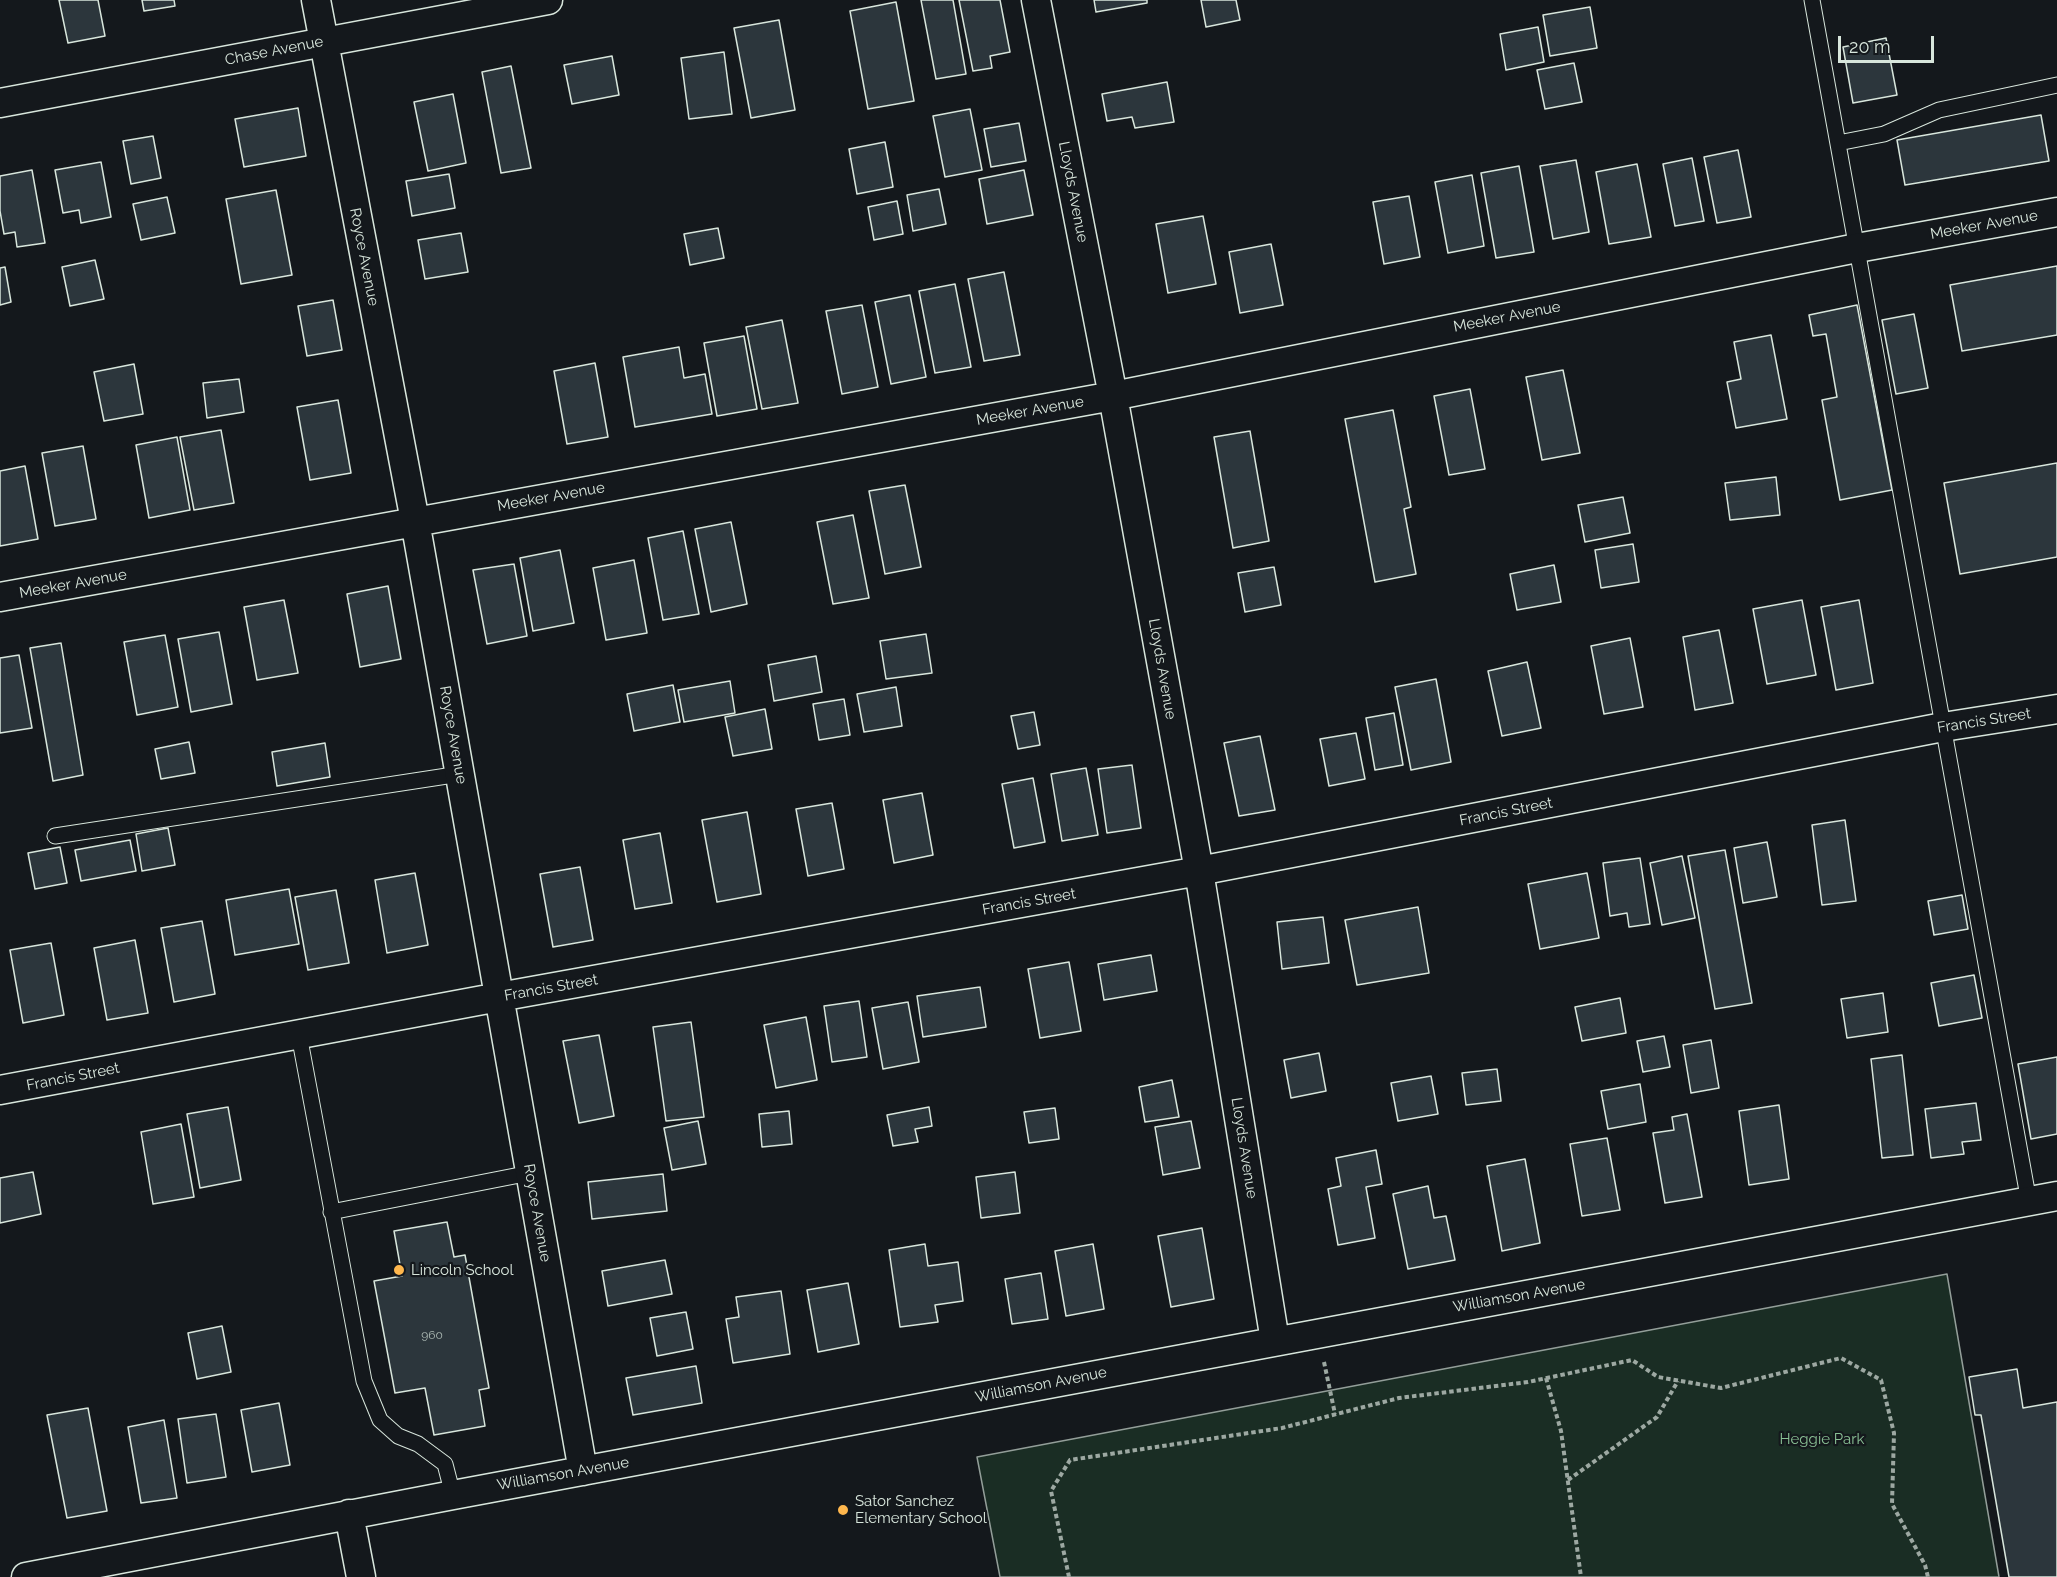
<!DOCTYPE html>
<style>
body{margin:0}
#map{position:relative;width:2057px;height:1577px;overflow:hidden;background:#14181c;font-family:Raleway,sans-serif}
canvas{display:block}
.scale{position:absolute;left:1838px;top:36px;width:96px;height:27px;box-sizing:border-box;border:3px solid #d8e6dc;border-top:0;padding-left:8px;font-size:18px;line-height:21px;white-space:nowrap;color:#d8e6dc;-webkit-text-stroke:4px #14181c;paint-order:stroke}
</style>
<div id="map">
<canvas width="2057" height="1577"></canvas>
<div class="scale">20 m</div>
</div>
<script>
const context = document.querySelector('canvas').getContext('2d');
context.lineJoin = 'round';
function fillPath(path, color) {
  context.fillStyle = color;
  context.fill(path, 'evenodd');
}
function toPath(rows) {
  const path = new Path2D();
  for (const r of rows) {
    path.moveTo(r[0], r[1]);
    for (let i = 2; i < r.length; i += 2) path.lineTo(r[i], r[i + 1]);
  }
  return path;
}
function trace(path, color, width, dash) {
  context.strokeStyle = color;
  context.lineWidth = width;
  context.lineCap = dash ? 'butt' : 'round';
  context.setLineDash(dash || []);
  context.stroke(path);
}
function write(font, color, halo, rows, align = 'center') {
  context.font = font + ' Raleway,sans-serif';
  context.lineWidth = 4.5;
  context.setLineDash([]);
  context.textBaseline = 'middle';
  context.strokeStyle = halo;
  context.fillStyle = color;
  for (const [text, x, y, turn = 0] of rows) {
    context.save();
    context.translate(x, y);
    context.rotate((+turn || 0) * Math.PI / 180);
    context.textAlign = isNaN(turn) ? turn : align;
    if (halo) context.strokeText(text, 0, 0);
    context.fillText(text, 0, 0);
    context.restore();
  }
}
const green = toPath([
 [1947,1274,1999,1577,1000,1577,977,1457,1947,1274]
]);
fillPath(green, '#1a2d24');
trace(green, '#939e99', 1.5);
const building = toPath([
 [59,0,98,0,105,36,68,43,59,0],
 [142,0,174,0,175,6,144,11,142,0],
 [921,0,953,0,966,74,936,79,921,0],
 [959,0,1000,0,1010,52,990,56,992,68,973,71,959,0],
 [1094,0,1147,0,1147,3,1096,12,1094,0],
 [1201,0,1236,0,1240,20,1206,27,1201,0],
 [896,2,914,101,868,109,850,11,896,2],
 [1590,7,1597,48,1550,56,1543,15,1590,7],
 [779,20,795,110,751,118,734,28,779,20],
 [1538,27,1544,62,1506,70,1500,34,1538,27],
 [1886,38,1897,95,1853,103,1843,47,1886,38],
 [724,52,732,114,689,119,681,58,724,52],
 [612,56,619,95,572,104,564,65,612,56],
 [1574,63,1582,102,1545,109,1537,70,1574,63],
 [511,66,531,168,501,173,482,72,511,66],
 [1167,82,1174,122,1135,128,1132,117,1107,121,1102,94,1167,82],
 [453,94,466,163,428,171,414,102,453,94],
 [298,108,306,156,244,167,235,119,298,108],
 [970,109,982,170,945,177,933,116,970,109],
 [2041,115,2049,161,1905,185,1897,140,2041,115],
 [1019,123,1026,161,991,167,984,129,1019,123],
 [153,136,161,178,131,184,123,141,153,136],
 [885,142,893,187,857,194,849,149,885,142],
 [1738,150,1751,217,1717,223,1704,157,1738,150],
 [1692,158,1704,221,1675,226,1663,164,1692,158],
 [1576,160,1589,232,1553,239,1540,166,1576,160],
 [101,162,111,217,81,223,79,210,63,213,55,170,101,162],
 [1637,164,1651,237,1609,244,1596,172,1637,164],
 [1519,166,1534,252,1496,258,1481,173,1519,166],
 [32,170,45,243,17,247,15,232,4,234,0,211,0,176,32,170],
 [1024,170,1033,215,987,224,979,179,1024,170],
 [449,174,455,208,412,216,406,181,449,174],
 [1472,175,1484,246,1448,253,1435,182,1472,175],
 [939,189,946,224,913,231,907,195,939,189],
 [276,190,292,275,241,284,226,199,276,190],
 [1409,196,1420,257,1384,264,1373,202,1409,196],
 [167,197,175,233,141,240,133,204,167,197],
 [897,201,903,234,874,240,868,207,897,201],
 [1203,216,1216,284,1168,293,1156,224,1203,216],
 [718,228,724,258,690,265,684,234,718,228],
 [461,233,468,272,425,279,418,240,461,233],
 [1271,244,1283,305,1240,313,1229,252,1271,244],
 [95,260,104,299,70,306,62,267,95,260],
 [2057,266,2057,335,1962,351,1950,285,2057,266],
 [5,267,11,302,0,305,0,268,5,267],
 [1004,272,1020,355,984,361,968,279,1004,272],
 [955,284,971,367,935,373,919,291,955,284],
 [910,295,926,377,891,384,875,302,910,295],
 [333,300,342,350,307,356,298,306,333,300],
 [862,305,878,387,842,394,826,311,862,305],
 [1857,305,1892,490,1840,500,1822,400,1837,397,1826,334,1813,336,1809,315,1857,305],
 [1914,314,1928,388,1896,394,1882,320,1914,314],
 [782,320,798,403,762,409,746,327,782,320],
 [1771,335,1787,419,1736,428,1727,382,1741,379,1734,342,1771,335],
 [744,336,757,409,717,416,704,343,744,336],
 [679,347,684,378,705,374,712,414,635,427,623,357,679,347],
 [595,363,608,437,567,444,554,371,595,363],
 [134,364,143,414,104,421,94,372,134,364],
 [1563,370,1580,453,1542,460,1526,377,1563,370],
 [239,379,244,412,207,418,203,383,239,379],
 [1470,389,1485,469,1449,475,1434,396,1470,389],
 [338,400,351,473,310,480,297,407,338,400],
 [1393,410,1411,507,1404,509,1416,574,1375,582,1345,419,1393,410],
 [221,430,234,503,194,510,180,437,221,430],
 [1250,431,1269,541,1233,548,1214,437,1250,431],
 [177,437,190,510,149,518,136,445,177,437],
 [83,446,96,519,55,526,42,453,83,446],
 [2057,463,2057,557,1960,574,1944,483,2057,463],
 [25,466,38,539,0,546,0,471,25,466],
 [1776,477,1780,515,1730,520,1725,483,1776,477],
 [905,485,921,567,885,574,869,491,905,485],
 [1623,497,1630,533,1585,542,1578,505,1623,497],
 [853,515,869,598,833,604,817,522,853,515],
 [731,522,747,604,711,612,695,529,731,522],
 [683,531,699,614,663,620,648,538,683,531],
 [1633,544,1639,582,1601,588,1595,550,1633,544],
 [560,550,574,623,533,631,520,558,560,550],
 [634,560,647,633,606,640,593,568,634,560],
 [514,564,527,636,487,644,473,570,514,564],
 [1554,565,1561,602,1517,610,1510,574,1554,565],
 [1274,567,1281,605,1245,612,1238,573,1274,567],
 [388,586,401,659,360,667,347,594,388,586],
 [284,600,298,673,257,680,244,607,284,600],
 [1802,600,1816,675,1767,684,1753,609,1802,600],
 [1859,600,1873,683,1836,690,1821,607,1859,600],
 [1719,630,1733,703,1695,710,1683,637,1719,630],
 [219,632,232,704,191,712,178,639,219,632],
 [926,634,932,673,886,679,880,641,926,634],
 [165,635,178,707,137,715,124,642,165,635],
 [1630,638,1643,707,1604,714,1591,646,1630,638],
 [61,643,83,775,53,781,30,648,61,643],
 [19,655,32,728,0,733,0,658,19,655],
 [816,656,822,692,774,701,768,665,816,656],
 [1527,662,1541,728,1502,736,1488,671,1527,662],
 [1436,679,1451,762,1411,770,1395,687,1436,679],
 [730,681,735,713,684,722,678,690,730,681],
 [673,685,680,722,634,731,627,694,673,685],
 [896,687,902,726,864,732,857,694,896,687],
 [844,699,850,735,819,740,813,704,844,699],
 [765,709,772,749,733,756,725,717,765,709],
 [1034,712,1040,745,1018,749,1011,716,1034,712],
 [1394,713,1403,765,1375,770,1366,718,1394,713],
 [1356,733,1365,779,1329,786,1320,739,1356,733],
 [1260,736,1275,810,1239,816,1224,743,1260,736],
 [189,742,195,773,161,779,155,749,189,742],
 [325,743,330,777,277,786,272,752,325,743],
 [1132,765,1141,828,1107,833,1098,769,1132,765],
 [1086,768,1098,835,1062,841,1051,774,1086,768],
 [1033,778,1045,842,1014,848,1002,784,1033,778],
 [922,793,933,855,894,863,883,800,922,793],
 [832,803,844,869,808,876,796,809,832,803],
 [747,812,761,894,717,902,702,820,747,812],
 [1845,820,1856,901,1822,905,1812,825,1845,820],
 [168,828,175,865,142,871,136,834,168,828],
 [660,833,672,903,635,909,623,840,660,833],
 [130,840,136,871,81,881,75,850,130,840],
 [1767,842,1777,897,1743,903,1734,848,1767,842],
 [60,847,67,883,35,889,28,853,60,847],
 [1725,850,1752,1003,1715,1009,1688,856,1725,850],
 [1682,856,1695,918,1662,925,1650,863,1682,856],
 [1640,858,1650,924,1629,927,1627,913,1610,916,1603,863,1640,858],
 [580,867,593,940,553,947,540,874,580,867],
 [415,873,428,945,387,953,375,880,415,873],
 [1587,873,1599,938,1540,949,1528,884,1587,873],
 [289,889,299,944,235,955,226,900,289,889],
 [336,890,349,963,308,970,295,897,336,890],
 [1962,895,1968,929,1934,935,1928,901,1962,895],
 [1418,907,1429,973,1357,985,1345,920,1418,907],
 [1323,917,1329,963,1282,969,1277,922,1323,917],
 [202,921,215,994,174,1002,161,928,202,921],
 [135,940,148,1013,107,1020,94,948,135,940],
 [51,943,64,1015,23,1023,10,950,51,943],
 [1151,955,1157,991,1104,1000,1098,964,1151,955],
 [1069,962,1081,1031,1040,1038,1028,969,1069,962],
 [1974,975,1982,1018,1939,1026,1931,983,1974,975],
 [980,987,986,1027,923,1037,917,996,980,987],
 [1883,993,1888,1032,1847,1038,1841,999,1883,993],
 [1620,998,1626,1033,1582,1041,1575,1007,1620,998],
 [859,1001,867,1057,832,1062,824,1006,859,1001],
 [908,1002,919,1062,883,1069,872,1008,908,1002],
 [806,1017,817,1080,776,1088,764,1025,806,1017],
 [691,1022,704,1117,666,1121,653,1027,691,1022],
 [599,1035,614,1116,579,1123,563,1041,599,1035],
 [1664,1036,1670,1067,1643,1072,1637,1041,1664,1036],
 [1711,1040,1719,1088,1691,1093,1683,1045,1711,1040],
 [1319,1053,1326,1091,1291,1098,1284,1060,1319,1053],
 [1902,1055,1913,1155,1882,1158,1871,1059,1902,1055],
 [2057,1057,2057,1134,2031,1139,2018,1064,2057,1057],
 [1497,1069,1501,1101,1466,1105,1462,1073,1497,1069],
 [1431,1076,1438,1114,1398,1121,1391,1083,1431,1076],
 [1172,1080,1179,1117,1145,1122,1139,1087,1172,1080],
 [1640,1084,1646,1122,1608,1129,1601,1091,1640,1084],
 [1976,1103,1981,1140,1962,1142,1964,1154,1931,1158,1925,1109,1976,1103],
 [1779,1105,1789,1179,1749,1185,1739,1111,1779,1105],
 [228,1107,241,1180,200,1188,187,1114,228,1107],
 [929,1107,932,1126,915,1129,918,1142,893,1146,887,1115,929,1107],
 [1055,1108,1059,1139,1029,1143,1024,1112,1055,1108],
 [789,1111,792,1144,762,1147,759,1114,789,1111],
 [1687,1114,1702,1197,1665,1203,1653,1133,1674,1130,1672,1117,1687,1114],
 [698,1121,706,1164,672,1170,664,1128,698,1121],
 [1191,1121,1200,1168,1163,1175,1155,1127,1191,1121],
 [181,1124,194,1197,153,1204,141,1132,181,1124],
 [1607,1138,1620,1210,1582,1216,1570,1144,1607,1138],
 [1376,1150,1382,1184,1366,1187,1375,1238,1338,1245,1328,1189,1341,1186,1336,1158,1376,1150],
 [1525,1159,1540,1243,1502,1251,1487,1166,1525,1159],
 [33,1172,41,1214,0,1223,0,1178,33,1172],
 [1015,1172,1020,1213,981,1218,976,1177,1015,1172],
 [663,1174,667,1211,592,1219,588,1182,663,1174],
 [1428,1186,1434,1218,1446,1216,1455,1260,1408,1269,1393,1194,1428,1186],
 [447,1222,454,1257,465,1255,489,1388,479,1390,485,1426,434,1435,425,1388,395,1393,374,1281,402,1276,394,1231,447,1222],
 [1202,1228,1214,1299,1171,1307,1158,1236,1202,1228],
 [925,1244,928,1266,958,1262,963,1301,935,1305,938,1322,900,1327,889,1250,925,1244],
 [1093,1244,1104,1309,1066,1316,1055,1251,1093,1244],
 [665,1260,672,1294,608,1306,602,1271,665,1260],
 [1041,1273,1048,1319,1012,1324,1005,1279,1041,1273],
 [848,1283,859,1344,818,1352,807,1290,848,1283],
 [781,1291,790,1354,733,1363,726,1319,739,1317,736,1297,781,1291],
 [686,1312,693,1349,657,1356,650,1318,686,1312],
 [222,1326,231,1372,197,1379,188,1333,222,1326],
 [696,1366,702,1403,633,1415,626,1378,696,1366],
 [2017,1369,2023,1408,2057,1402,2057,1577,2009,1577,1981,1415,1975,1415,1969,1377,2017,1369],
 [279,1403,290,1465,252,1472,241,1410,279,1403],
 [88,1408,107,1511,67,1518,47,1415,88,1408],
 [216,1414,226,1477,187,1483,178,1419,216,1414],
 [164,1420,177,1498,141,1503,128,1427,164,1420]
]);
fillPath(building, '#2c363c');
trace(building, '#d8e6dc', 1.5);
const service = toPath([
 [1812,0,2029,1202],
 [1838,143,1884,134,1939,110,2057,85],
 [55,836,460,774],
 [299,1035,364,1381,380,1420,398,1436,418,1444,445,1464,453,1495],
 [331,1212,530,1173]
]);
const minor = toPath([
 [316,0,415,521,583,1471],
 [1036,0,1113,396,1199,871,1275,1341],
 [0,103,548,0],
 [0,597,1113,396,1857,248,2057,212],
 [0,1090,499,997,1199,871,1943,727,2057,709],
 [349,1514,361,1577],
 [26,1577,453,1495,2057,1196]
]);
trace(service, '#d8e6dc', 17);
trace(minor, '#d8e6dc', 31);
trace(toPath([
 [1324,1362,1335,1414],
 [1546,1378,1561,1431,1581,1577],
 [1568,1480,1657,1417,1678,1381],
 [1069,1577,1051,1491,1070,1460,1282,1428,1399,1398,1528,1382,1632,1360,1658,1377,1721,1388,1841,1358,1881,1380,1894,1433,1892,1504,1925,1565,1928,1577]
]), '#9da8a2', 4, [4.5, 3]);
trace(service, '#14181c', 15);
trace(minor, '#14181c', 28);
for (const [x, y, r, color] of [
 [399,1270,6,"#ffb74d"],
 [843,1510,6,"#ffb74d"]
]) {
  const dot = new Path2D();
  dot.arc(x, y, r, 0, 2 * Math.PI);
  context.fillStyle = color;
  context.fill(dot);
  trace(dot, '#14181c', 2);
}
write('12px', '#adbab4', null, [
 ["960",432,1335]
]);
write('15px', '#d8e6dc', '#14181c', [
 ["Chase Avenue",274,51,-11],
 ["Lloyds Avenue",1073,192,79],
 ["Meeker Avenue",1984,225,-10],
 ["Royce Avenue",364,257,79],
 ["Meeker Avenue",1507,317,-11],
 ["Meeker Avenue",1030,411,-10],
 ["Meeker Avenue",551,497,-10],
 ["Meeker Avenue",73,584,-10],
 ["Lloyds Avenue",1162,669,80],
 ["Francis Street",1984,721,-9],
 ["Royce Avenue",453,735,80],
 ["Francis Street",1506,812,-11],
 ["Francis Street",1029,902,-10],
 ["Francis Street",551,988,-10],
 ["Francis Street",73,1077,-11],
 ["Lloyds Avenue",1244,1148,81],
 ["Royce Avenue",537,1213,80],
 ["Williamson Avenue",1519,1296,-10],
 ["Williamson Avenue",1041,1385,-11],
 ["Williamson Avenue",563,1474,-10]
]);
write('15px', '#d8e6dc', '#14181c', [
 ["Lincoln School",411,1270],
 ["Sator Sanchez",855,1501],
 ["Elementary School",855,1518]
], 'left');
write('15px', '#8ac095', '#14181c', [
 ["Heggie Park",1822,1439]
]);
</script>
